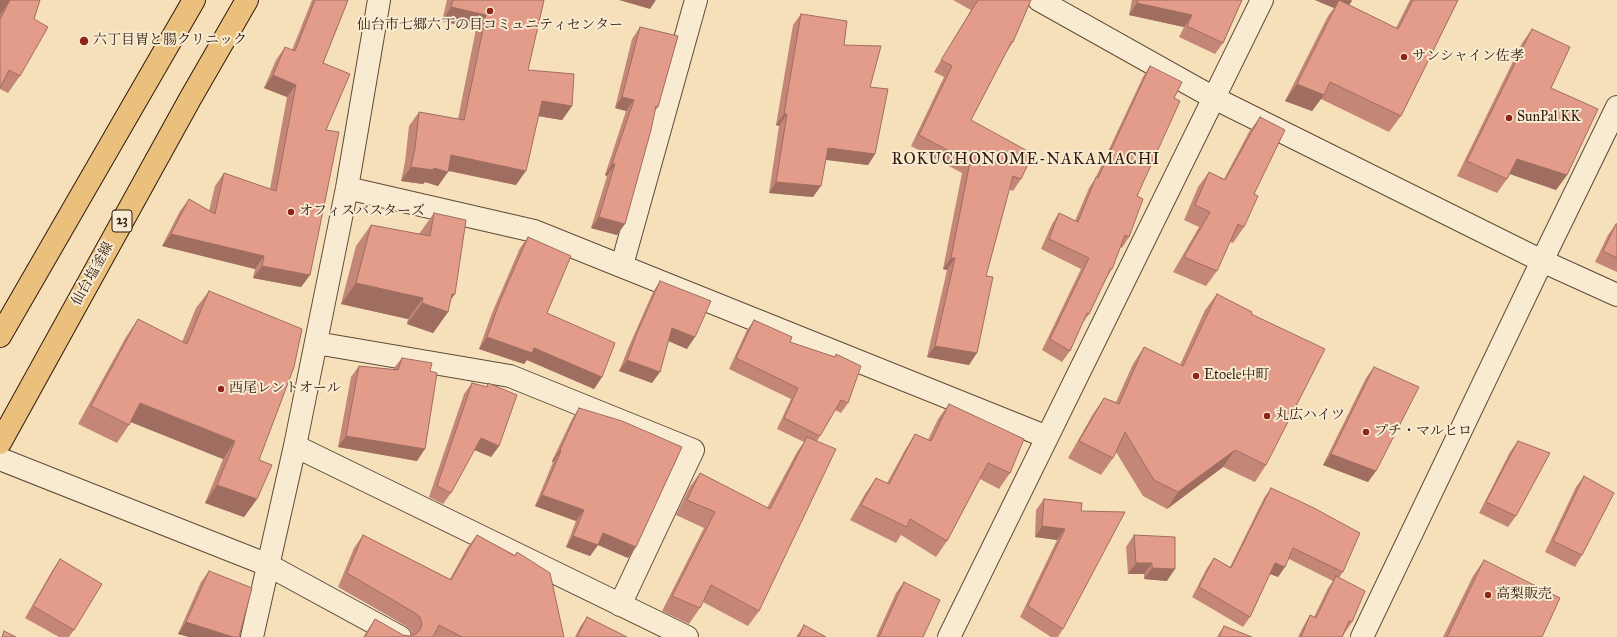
<!DOCTYPE html>
<meta charset="utf-8">
<style>
body{margin:0}
canvas{display:block;background:#f5e0b9}
</style>
<canvas width="1617" height="637"></canvas>
<script>
const context = document.querySelector('canvas').getContext('2d');
context.lineJoin = 'round';
function toPath(rows) {
  const path = new Path2D();
  for (const r of rows) {
    path.moveTo(r[0], r[1]);
    for (let i = 2; i < r.length; i += 2) path.lineTo(r[i], r[i + 1]);
  }
  return path;
}
function trace(path, color, width, dash) {
  context.strokeStyle = color;
  context.lineWidth = width;
  context.lineCap = dash ? 'butt' : 'round';
  context.setLineDash(dash || []);
  context.stroke(path);
}
function fillPath(path, color) {
  context.fillStyle = color;
  context.fill(path, 'evenodd');
}
function write(font, color, halo, rows, align = 'center') {
  context.font = font + ' "IM FELL Great Primer","Noto Serif JP",serif';
  context.lineWidth = 4;
  context.setLineDash([]);
  context.textBaseline = 'middle';
  context.strokeStyle = halo;
  context.fillStyle = color;
  for (const [text, x, y, turn = 0] of rows) {
    context.save();
    context.translate(x, y);
    context.rotate((+turn || 0) * Math.PI / 180);
    context.textAlign = isNaN(turn) ? turn : align;
    if (halo) context.strokeText(text, 0, 0);
    context.fillText(text, 0, 0);
    context.restore();
  }
}
const street = toPath([
 [1039,0,1214,98,1542,261,1362,637],
 [1617,107,1542,261,1617,295],
 [347,188,534,231,1047,437],
 [622,265,696,0],
 [316,343,510,376,693,450,620,605],
 [295,446,687,637],
 [0,459,268,565,400,637],
 [252,637,295,446,347,188,379,0],
 [949,637,1262,0]
]);
const primary = toPath([
 [0,336,194,0],
 [0,443,190,99,247,0]
]);
trace(street, '#604a38', 24);
trace(primary, '#2f180d', 24);
trace(street, '#f8ebd2', 22);
trace(primary, '#eac07c', 22);
fillPath(toPath([
 [0,0,40,0,34,19,20,76,8,93,0,89],
 [312,0,348,0,323,63,326,130,310,275,301,287,253,278,255,269,162,246,180,211,189,199,209,211,215,186,224,173,270,189,287,97,264,88,276,60,285,47,292,50],
 [447,0,544,0,528,70,572,106,562,120,538,116,516,185,448,171,438,186,425,182,423,184,401,181,405,162,409,126,419,112,458,119,476,29,442,21],
 [953,0,1031,0,1013,42,1006,53,971,120,1021,179,1013,191,1009,189,986,276,969,365,927,357,947,270,943,269,962,173,911,146,944,77,934,72,971,10],
 [1132,0,1242,0,1223,43,1215,54,1179,37,1184,27,1129,15],
 [1315,0,1352,0,1349,5,1396,28,1410,0,1458,0,1401,116,1389,132,1321,99,1312,111,1285,101,1328,16,1334,8],
 [801,14,844,45,870,87,875,154,868,165,826,160,813,197,769,193,779,126,776,125,793,25],
 [640,27,658,107,655,111,617,235,591,228,607,176,605,175,626,111,615,108,632,39],
 [1532,29,1551,88,1567,175,1556,190,1510,174,1507,179,1497,193,1457,176,1522,43],
 [1150,66,1174,98,1137,196,1129,237,1122,248,1120,247,1112,269,1107,277,1089,314,1082,324,1070,351,1062,362,1042,350,1081,269,1041,249,1052,224,1059,213,1075,221,1089,188,1095,179,1143,77],
 [1260,117,1254,194,1244,227,1233,243,1230,242,1217,271,1206,286,1173,272,1199,227,1184,220,1198,187,1209,172,1224,179,1249,132],
 [434,213,450,301,448,312,433,333,407,324,408,319,341,304,356,246,371,225,419,234],
 [1616,224,1617,224,1617,272,1595,262,1608,235],
 [528,237,547,313,602,377,594,389,527,360,524,364,479,349,492,313,520,248],
 [660,281,687,349,668,341,652,383,619,371,630,344,653,292],
 [209,291,259,460,257,499,244,517,205,503,223,459,131,422,117,443,78,424,126,337,138,319,182,342,196,308],
 [1217,294,1251,314,1266,465,1255,482,1223,467,1167,509,1143,496,1116,452,1113,458,1101,475,1068,458,1093,414,1104,398,1116,402,1133,364,1144,347,1180,365,1205,310],
 [754,320,790,342,834,357,836,354,848,403,841,413,835,410,817,441,759,611,748,626,703,602,700,608,689,624,662,611,704,528,676,515,689,488,700,473,767,508,797,452,804,442,777,429,791,399,729,369,747,330],
 [402,358,430,371,417,461,338,447,351,377,359,366,393,369],
 [1374,367,1376,471,1368,482,1323,465,1366,378],
 [472,383,486,387,488,383,499,446,491,457,474,450,451,493,443,504,429,497,464,394],
 [949,404,1010,473,999,489,980,479,947,541,936,557,901,535,896,543,850,520,865,494,876,478,887,483,905,450,915,434,928,440,938,419],
 [579,408,636,547,628,558,598,545,590,556,566,547,576,521,535,506,553,462,552,461,572,419],
 [1518,441,1516,516,1508,527,1479,513,1510,452],
 [1584,476,1582,555,1575,567,1545,552,1576,487],
 [1271,488,1343,572,1339,578,1352,622,1342,637,1298,637,1303,627,1310,615,1314,617,1328,588,1333,581,1289,559,1278,577,1270,574,1250,617,1243,627,1192,597,1207,568,1214,558,1230,567,1264,498],
 [1044,499,1082,503,1063,629,1058,637,1051,637,1020,617,1057,540,1035,537,1036,510],
 [363,535,450,579,467,548,477,535,515,555,517,552,564,637,363,637,375,619,403,635,409,636,412,635,411,631,406,626,338,587,354,548],
 [1134,535,1167,581,1144,579,1144,574,1128,574,1126,547],
 [60,559,74,630,69,637,59,637,25,618,52,571],
 [1484,560,1542,637,1443,637,1473,576],
 [209,571,239,637,189,637,178,634,201,582],
 [904,582,923,637,876,637,896,593],
 [587,617,627,637,575,637,580,627],
 [804,625,826,637,796,637],
 [1224,626,1252,637,1217,637]
]), '#c48677');
fillPath(toPath([
 [0,0,10,0,0,15],
 [619,0,656,0,650,9],
 [1315,0,1350,0,1352,1,1344,12,1339,0,1334,8],
 [1137,3,1192,15,1184,27,1129,15],
 [451,7,486,15,476,29,442,21],
 [273,75,296,85,287,97,264,88],
 [1297,84,1324,95,1312,111,1285,101],
 [622,97,634,100,626,111,615,108],
 [542,101,572,106,562,120,532,115],
 [784,114,787,114,779,126,776,125],
 [828,148,875,154,868,165,820,159],
 [451,155,526,171,516,185,441,169],
 [1517,159,1567,175,1556,190,1507,173],
 [612,164,615,164,607,176,605,175],
 [411,167,434,168,448,172,438,186,425,182,423,184,401,181],
 [776,182,821,186,813,197,769,193],
 [599,217,625,224,617,235,591,228],
 [171,234,264,256,255,269,162,246],
 [951,258,955,258,947,270,943,269],
 [262,266,310,275,301,287,253,278],
 [356,283,423,298,408,319,341,304],
 [452,294,455,294,443,310,448,312,433,333,407,324,422,303],
 [672,328,695,337,687,349,664,339],
 [487,337,534,348,602,377,594,389,527,360,524,364,479,349],
 [935,346,977,353,969,365,927,357],
 [627,360,660,372,652,383,619,371],
 [140,403,235,441,223,459,128,421],
 [346,436,425,449,417,461,338,447],
 [481,438,499,446,491,457,473,449],
 [560,450,561,451,553,462,552,461],
 [1235,450,1223,467,1167,509,1178,492],
 [1331,454,1376,471,1368,482,1323,465],
 [217,485,257,499,244,517,205,503],
 [542,495,584,510,576,521,535,506],
 [1042,526,1065,529,1057,540,1035,537],
 [603,533,636,547,628,558,598,545,590,556,566,547,573,536],
 [1136,563,1152,563,1144,574,1128,574],
 [1275,563,1285,567,1278,577,1268,573],
 [1152,568,1175,569,1167,581,1144,579],
 [186,622,233,637,189,637,178,634]
]), '#a06d61');
const building = toPath([
 [10,0,40,0,34,19,48,27,20,76,9,70,0,88,0,19,10,0],
 [315,0,348,0,323,63,350,74,326,130,339,132,310,275,262,266,264,256,171,234,189,199,215,214,224,173,276,191,296,85,273,75,285,47,295,51,315,0],
 [453,0,544,0,528,70,574,74,572,106,542,101,526,171,451,155,448,172,434,168,433,170,411,167,415,148,419,112,464,120,486,15,451,7,453,0],
 [978,0,1031,0,1013,42,1012,41,971,120,1033,154,1021,179,1013,176,986,276,993,277,977,353,935,346,955,258,951,258,970,162,919,135,952,66,941,60,978,0],
 [1138,0,1242,0,1223,43,1187,26,1192,15,1137,3,1138,0],
 [1339,0,1398,29,1413,0,1458,0,1401,116,1330,82,1324,95,1297,84,1339,0],
 [801,14,847,21,844,45,881,46,870,87,888,89,875,154,828,148,821,186,776,182,787,114,784,114,801,14],
 [640,27,678,36,658,107,656,106,651,130,625,224,599,217,615,164,612,164,634,100,622,97,640,27],
 [1532,29,1570,47,1551,88,1598,109,1567,175,1517,159,1507,179,1467,161,1532,29],
 [1150,66,1182,82,1174,98,1180,101,1137,196,1143,199,1129,237,1125,235,1112,269,1111,268,1089,314,1087,313,1070,351,1050,339,1089,258,1049,239,1059,213,1078,222,1096,177,1098,178,1150,66],
 [1260,117,1285,130,1254,194,1258,196,1244,227,1238,224,1217,271,1184,257,1210,212,1195,205,1209,172,1225,180,1260,117],
 [434,213,466,220,455,294,452,294,448,312,422,303,423,298,356,283,371,225,430,236,434,213],
 [1616,224,1617,224,1617,258,1603,251,1616,224],
 [528,237,571,256,547,313,615,343,602,377,534,348,532,353,487,337,500,301,528,237],
 [660,281,711,301,695,337,672,328,660,372,627,360,637,333,660,281],
 [209,291,302,329,294,367,259,460,272,465,257,499,217,485,235,441,140,403,129,425,91,406,138,319,187,344,209,291],
 [1217,294,1252,312,1251,314,1325,349,1266,465,1235,450,1178,492,1154,480,1125,432,1113,458,1079,441,1104,398,1119,404,1144,347,1183,366,1217,294],
 [754,320,792,337,790,342,835,357,836,354,861,366,848,403,841,400,820,436,784,418,798,388,736,358,754,320],
 [402,358,432,363,430,371,437,373,425,449,346,436,359,366,398,370,402,358],
 [1374,367,1419,387,1376,471,1331,454,1374,367],
 [472,383,487,387,488,383,517,395,499,446,481,438,451,493,437,486,472,383],
 [949,404,1024,439,1010,473,988,463,947,541,910,519,907,527,861,505,876,478,889,484,915,434,931,441,949,404],
 [579,408,622,421,682,447,636,547,603,533,598,545,573,536,584,510,542,495,561,451,560,450,579,408],
 [807,437,836,449,759,611,711,585,700,608,672,596,715,512,687,500,700,473,770,509,807,437],
 [1518,441,1550,453,1516,516,1486,502,1518,441],
 [1584,476,1614,493,1582,555,1553,541,1584,476],
 [1271,488,1312,507,1360,533,1343,572,1293,548,1285,567,1275,563,1250,617,1199,587,1214,558,1231,568,1271,488],
 [1044,499,1082,503,1081,511,1125,512,1063,629,1028,606,1065,529,1042,526,1044,499],
 [363,535,451,580,477,535,515,556,517,552,550,573,564,637,462,637,439,625,433,637,365,637,375,619,403,635,409,636,416,634,420,630,422,624,420,617,415,613,347,573,363,535],
 [1134,535,1175,537,1175,569,1152,568,1152,563,1136,563,1134,535],
 [60,559,102,584,74,630,33,606,60,559],
 [1484,560,1560,598,1542,637,1447,637,1484,560],
 [209,571,252,588,239,637,233,637,186,622,209,571],
 [1336,576,1365,591,1352,622,1349,621,1342,637,1301,637,1310,615,1316,618,1336,576],
 [904,582,940,600,923,637,879,637,904,582],
 [587,617,627,637,577,637,587,617],
 [804,625,826,637,799,637,804,625],
 [1224,626,1252,637,1219,637,1224,626],
 [4,631,16,637,2,637,4,631]
]);
fillPath(building, '#e49c8a');
trace(building, '#a06d61', 1);
for (const [x, y, r, color] of [
 [490,11,4,"#8f2418"],
 [84,41,5,"#8f2418"],
 [1404,57,4,"#8f2418"],
 [1509,118,4,"#8f2418"],
 [291,212,4,"#8f2418"],
 [1196,376,4,"#8f2418"],
 [221,389,4,"#8f2418"],
 [1267,416,4,"#8f2418"],
 [1366,432,4,"#8f2418"],
 [1488,595,4,"#8f2418"]
]) {
  const dot = new Path2D();
  dot.arc(x, y, r, 0, 2 * Math.PI);
  context.fillStyle = color;
  context.fill(dot);
  trace(dot, '#f8ebd2', 1.5);
}
for (const [x, y, w] of [
 [122,221,20]
]) {
  const box = new Path2D();
  box.roundRect(x - w / 2, y - 11, w, 22, 3);
  context.fillStyle = '#f8ebd2';
  context.fill(box);
  trace(box, '#2f180d', 1);
}
write('bold 13px', '#2f180d', null, [
 ["23",122,221]
]);
write('14px', '#2f180d', '#f8ebd2', [
 ["仙台市七郷六丁の目コミュニティセンター",490,26,"center"],
 ["六丁目胃と腸クリニック",93,41],
 ["サンシャイン佐孝",1412,57],
 ["SunPal KK",1517,118],
 ["オフィスバスターズ",299,212],
 ["Etoele中町",1204,376],
 ["西尾レントオール",229,389],
 ["丸広ハイツ",1275,416],
 ["プチ・マルヒロ",1374,432],
 ["高梨販売",1496,595]
], 'left');
write('14px', '#2f180d', '#f8ebd2', [
 ["仙台塩釜線",93,274,-61]
]);
context.letterSpacing = '1px';
write('16px', '#2f180d', '#f8ebd2', [
 ["ROKUCHONOME-NAKAMACHI",1026,160]
]);
context.letterSpacing = '0px';
</script>
